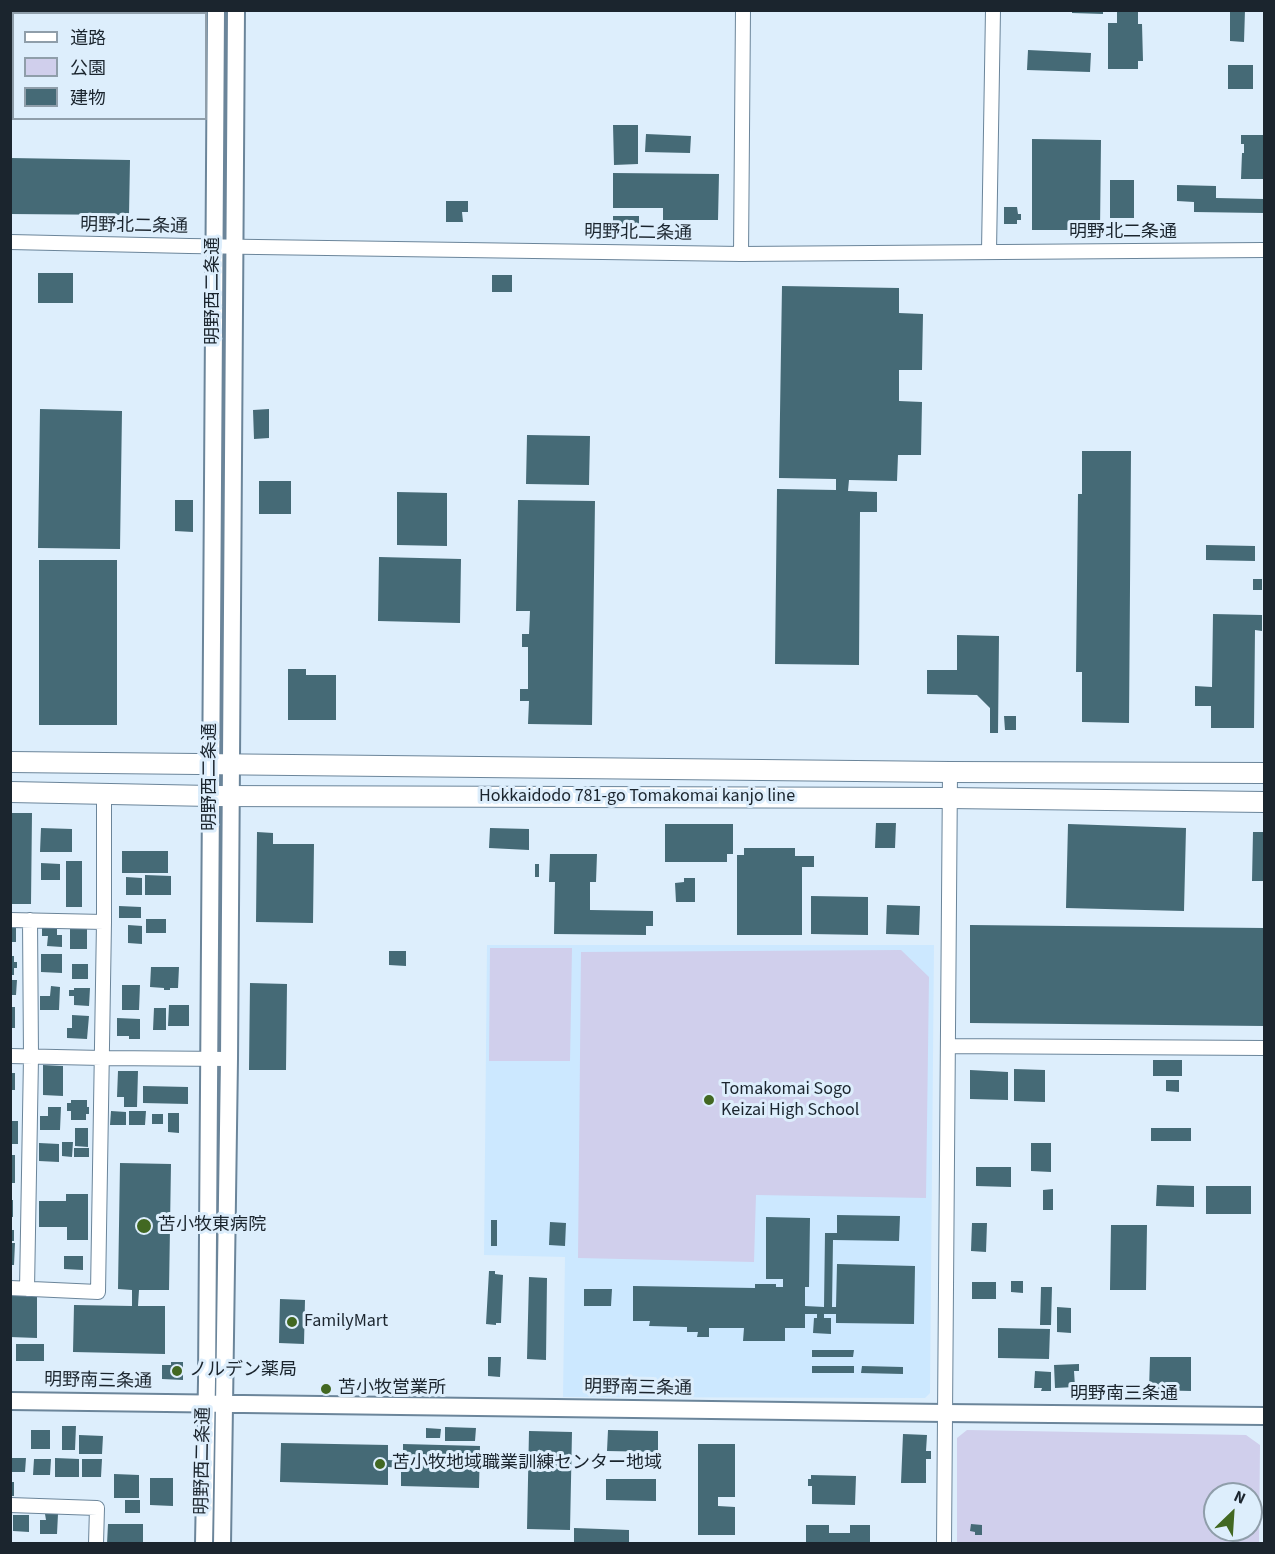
<!DOCTYPE html>
<meta charset="utf-8">
<style>
body{margin:0}
#map{position:relative;width:1275px;height:1554px;overflow:hidden;background:#ddeefc;font-family:"Source Sans 3","Noto Sans JP",sans-serif}
canvas{display:block}
.frame{position:absolute;inset:0;border:12px solid #1b252e;pointer-events:none}
.legend{position:absolute;left:12px;top:12px;width:195px;height:108px;box-sizing:border-box;background:#ddeefc;border:2px solid #8f9eaa;margin:0;padding:8px 10px;list-style:none;font-size:18px;color:#1b252e}
.legend li{display:flex;align-items:center;gap:12px;height:30px}
.legend b{width:30px;border:2px solid #8f9eaa}
.north{position:absolute;left:1203px;top:1482px;width:60px;height:60px;box-sizing:border-box;background:#ddeefc;border:2px solid #8f9eaa;border-radius:50%;rotate:25deg;font-size:16px;font-weight:700;line-height:24px;text-align:center;color:#1b252e}
.north::after{content:'';display:block;margin:auto;width:21px;height:27px;background:#426822;clip-path:polygon(50% 0,100% 100%,50% 72%,0 100%)}
</style>
<div id="map">
<canvas width="1275" height="1554"></canvas>
<div class="frame"></div>
<ul class="legend">
<li><b style="height:8px;background:#fff"></b>道路</li>
<li><b style="height:16px;background:#d0cfec"></b>公園</li>
<li><b style="height:16px;background:#456a76"></b>建物</li>
</ul>
<div class="north">N</div>
</div>
<script>
const context = document.querySelector('canvas').getContext('2d');
context.lineJoin = 'round';
function fillPath(path, color) {
  context.fillStyle = color;
  context.fill(path, 'evenodd');
}
function toPath(rows) {
  const path = new Path2D();
  for (const r of rows) {
    path.moveTo(r[0], r[1]);
    for (let i = 2; i < r.length; i += 2) path.lineTo(r[i], r[i + 1]);
  }
  return path;
}
function trace(path, color, width, dash) {
  context.strokeStyle = color;
  context.lineWidth = width;
  context.lineCap = dash ? 'butt' : 'round';
  context.setLineDash(dash || []);
  context.stroke(path);
}
function write(font, color, halo, rows, align = 'center') {
  context.font = font + ' "Source Sans 3","Noto Sans JP",sans-serif';
  context.lineWidth = 6;
  context.setLineDash([]);
  context.textBaseline = 'middle';
  context.strokeStyle = halo;
  context.fillStyle = color;
  for (const [text, x, y, turn = 0] of rows) {
    context.save();
    context.translate(x, y);
    context.rotate((+turn || 0) * Math.PI / 180);
    context.textAlign = isNaN(turn) ? turn : align;
    if (halo) context.strokeText(text, 0, 0);
    context.fillText(text, 0, 0);
    context.restore();
  }
}
fillPath(toPath([
 [487,945,934,945,930,1393,925,1398,563,1397,565,1257,484,1255]
]), '#cce8ff');
fillPath(toPath([
 [490,948,572,948,570,1061,489,1061],
 [901,950,929,977,926,1198,756,1195,754,1262,578,1258,581,952],
 [967,1430,1246,1435,1260,1445,1259,1543,957,1543,957,1438],
 [1215,1494,1251,1494,1251,1530,1215,1530]
]), '#d0cfec');
fillPath(toPath([
 [1072,10,1103,10,1103,14,1072,13],
 [1230,10,1245,10,1244,42,1230,41],
 [1117,12,1138,12,1138,24,1142,24,1143,61,1138,61,1138,69,1108,69,1108,23,1117,23],
 [1028,50,1091,53,1090,72,1027,70],
 [1228,65,1253,65,1253,89,1228,89],
 [613,125,638,125,638,164,614,165],
 [646,134,691,136,690,153,645,152],
 [1241,135,1264,135,1264,179,1241,179,1242,153,1244,153,1244,144,1241,144],
 [1032,139,1101,140,1100,230,1032,230],
 [10,158,130,160,129,215,10,214],
 [613,173,719,174,718,220,663,220,663,208,613,208],
 [1110,180,1134,180,1134,218,1110,218],
 [1177,185,1216,186,1216,198,1264,199,1264,213,1194,212,1194,202,1177,201],
 [446,201,468,201,468,212,462,212,463,222,446,222],
 [1004,207,1017,207,1018,214,1021,214,1021,220,1017,220,1017,224,1004,224],
 [613,216,639,216,639,224,613,224],
 [38,273,73,273,73,303,38,303],
 [492,275,512,275,512,292,492,292],
 [782,286,899,288,899,313,923,314,922,370,899,370,899,401,922,402,921,455,898,455,897,481,849,480,848,491,877,492,877,512,860,512,859,665,775,664,777,489,836,490,836,479,779,478],
 [40,409,122,411,120,549,38,548],
 [269,409,269,438,254,439,253,410],
 [527,435,590,436,589,485,526,484],
 [1082,451,1131,451,1129,723,1082,722,1082,672,1076,672,1078,494,1082,494],
 [259,481,291,481,291,514,259,514],
 [397,492,447,493,447,546,397,545],
 [175,500,193,500,193,532,175,531],
 [518,500,595,501,592,725,528,724,529,701,520,701,520,689,528,689,528,647,522,647,522,634,529,634,530,611,516,611],
 [1206,545,1255,546,1255,561,1206,560],
 [379,557,461,559,460,623,378,621],
 [39,560,117,560,117,725,39,725],
 [1253,579,1262,579,1262,590,1253,590],
 [1213,614,1262,615,1262,631,1255,630,1254,728,1211,728,1211,706,1195,706,1195,686,1212,687],
 [957,635,999,636,998,733,990,733,990,708,977,695,927,694,927,670,957,670],
 [288,669,306,669,306,675,336,675,336,720,288,720],
 [1004,716,1016,716,1016,730,1005,730],
 [10,813,32,813,31,904,10,904],
 [876,823,896,823,895,848,875,848],
 [665,824,733,824,733,854,727,854,727,862,665,862],
 [1068,824,1186,828,1184,911,1066,908],
 [41,828,72,829,72,852,40,852],
 [490,828,529,829,529,850,489,848],
 [257,832,273,833,273,844,314,844,313,923,256,922],
 [1253,832,1264,832,1264,881,1252,881],
 [744,848,795,848,795,856,814,856,814,867,802,867,802,935,737,935,737,855,744,855],
 [122,851,168,851,168,873,122,873],
 [550,854,597,854,596,882,590,882,590,910,653,911,653,926,646,926,646,935,554,934,555,882,549,882],
 [66,861,82,861,82,907,66,907],
 [41,863,60,864,60,880,41,880],
 [535,864,539,864,539,877,535,877],
 [145,875,171,876,171,895,145,895],
 [126,877,142,878,142,895,126,895],
 [684,878,695,878,695,902,676,902,675,883,684,882],
 [811,896,868,897,868,935,811,934],
 [887,905,920,906,919,935,886,934],
 [119,906,141,907,141,918,119,918],
 [146,919,166,919,166,933,146,933],
 [128,925,142,926,142,944,128,943],
 [970,925,1264,928,1264,1026,970,1023],
 [10,926,16,926,16,942,10,942],
 [70,927,87,927,87,949,70,949],
 [42,928,57,928,57,935,62,935,62,947,47,946,48,936,42,936],
 [389,951,406,951,406,966,389,965],
 [41,954,62,954,62,973,41,972],
 [10,956,14,956,14,962,17,962,17,968,14,968,14,975,10,975],
 [72,964,88,964,88,979,72,979],
 [151,967,179,967,178,988,170,988,170,990,164,990,164,988,150,987],
 [10,980,17,980,16,995,10,995],
 [250,983,287,984,286,1070,249,1070],
 [122,985,140,985,139,1010,122,1010],
 [51,986,60,987,59,1010,40,1010,40,996,50,996],
 [74,988,90,988,89,1006,74,1005,74,996,69,996,69,990,74,990],
 [169,1005,189,1005,189,1026,168,1026],
 [10,1007,15,1007,15,1028,10,1028],
 [154,1008,166,1008,166,1030,153,1030],
 [72,1015,89,1016,87,1039,67,1038,67,1028,72,1028],
 [117,1018,140,1019,140,1039,129,1039,129,1036,117,1036],
 [1153,1060,1182,1060,1182,1076,1153,1076],
 [43,1065,63,1066,63,1096,43,1095],
 [1014,1069,1045,1070,1045,1102,1014,1101],
 [970,1070,1008,1072,1008,1100,970,1099],
 [118,1071,138,1071,137,1107,124,1107,124,1097,117,1097],
 [10,1073,15,1073,15,1090,10,1090],
 [1166,1080,1179,1080,1179,1092,1166,1091],
 [143,1086,188,1087,188,1104,143,1103],
 [71,1100,87,1100,87,1107,89,1107,89,1114,86,1114,86,1120,71,1120,71,1111,67,1111,67,1103,71,1103],
 [48,1107,61,1107,60,1130,40,1130,40,1116,48,1116],
 [111,1111,126,1112,126,1125,110,1125],
 [129,1111,146,1111,145,1125,129,1125],
 [168,1113,179,1113,179,1133,168,1132],
 [152,1114,163,1114,163,1124,152,1124],
 [10,1121,18,1121,18,1144,10,1144],
 [75,1128,88,1128,88,1147,75,1146],
 [1151,1128,1191,1128,1191,1141,1151,1141],
 [62,1142,73,1142,72,1157,62,1156],
 [39,1143,59,1144,59,1162,39,1161],
 [1031,1143,1051,1143,1051,1172,1031,1171],
 [74,1148,89,1148,89,1157,74,1157],
 [10,1155,15,1155,15,1183,10,1183],
 [120,1163,171,1164,169,1290,139,1290,138,1306,165,1306,165,1354,73,1352,74,1305,132,1306,132,1290,118,1289],
 [976,1167,1011,1167,1011,1187,976,1186],
 [1157,1185,1194,1186,1194,1207,1156,1206],
 [1206,1186,1251,1186,1251,1214,1206,1214],
 [1053,1189,1053,1210,1043,1210,1043,1190],
 [66,1194,88,1194,88,1240,67,1240,67,1227,39,1227,39,1201,66,1201],
 [10,1200,13,1200,13,1217,10,1217],
 [837,1215,900,1216,899,1241,833,1240,832,1307,836,1307,837,1264,915,1266,914,1324,836,1323,836,1314,824,1314,824,1318,831,1318,831,1334,813,1333,814,1318,817,1318,817,1314,805,1314,805,1328,785,1328,785,1341,743,1341,744,1328,709,1328,709,1337,697,1337,698,1332,687,1332,687,1327,649,1326,650,1321,633,1321,633,1286,755,1288,755,1284,776,1284,776,1287,783,1287,783,1279,766,1279,766,1217,810,1218,809,1287,805,1287,805,1306,824,1307,825,1233,837,1233],
 [491,1220,497,1220,497,1246,491,1246],
 [550,1222,566,1223,565,1246,549,1245],
 [972,1223,987,1223,986,1252,971,1251],
 [1111,1225,1147,1225,1146,1290,1110,1290],
 [10,1230,14,1230,14,1241,10,1241],
 [10,1243,15,1243,14,1265,10,1265],
 [64,1256,83,1256,83,1270,64,1269],
 [489,1271,495,1271,495,1274,503,1275,501,1323,496,1323,496,1325,486,1324],
 [529,1277,547,1278,546,1360,527,1359],
 [1011,1281,1023,1281,1023,1293,1011,1292],
 [972,1282,996,1282,996,1299,972,1299],
 [1041,1287,1052,1287,1051,1325,1040,1325],
 [584,1289,612,1289,611,1306,584,1306],
 [10,1294,37,1295,37,1338,10,1337],
 [280,1299,305,1300,304,1344,279,1343],
 [1057,1307,1071,1308,1071,1333,1057,1332],
 [998,1328,1050,1329,1049,1359,998,1358],
 [16,1344,44,1344,44,1361,16,1361],
 [812,1350,854,1350,853,1357,812,1357],
 [488,1357,501,1357,500,1377,488,1376],
 [1150,1357,1191,1357,1191,1391,1149,1390],
 [171,1362,183,1362,183,1380,162,1379,162,1365,171,1365],
 [1079,1364,1079,1371,1074,1371,1075,1387,1055,1388,1054,1365],
 [812,1366,854,1366,854,1373,812,1373],
 [862,1366,903,1367,903,1374,861,1373],
 [1035,1371,1051,1372,1051,1391,1041,1391,1042,1388,1034,1388],
 [62,1426,76,1426,75,1450,62,1450],
 [445,1427,476,1428,475,1441,445,1441],
 [426,1428,441,1429,440,1438,426,1438],
 [31,1430,50,1430,50,1449,31,1449],
 [608,1430,658,1431,658,1452,607,1451],
 [529,1431,572,1432,570,1530,527,1529],
 [903,1434,927,1435,926,1451,931,1451,931,1459,926,1459,926,1483,901,1483],
 [79,1435,103,1436,102,1454,79,1454],
 [281,1443,388,1445,388,1460,403,1461,403,1444,480,1446,479,1488,401,1486,401,1468,388,1467,388,1485,280,1482],
 [698,1444,735,1444,735,1497,718,1497,718,1506,735,1507,735,1535,698,1535],
 [10,1458,26,1458,25,1472,10,1472],
 [55,1458,79,1459,79,1477,55,1477],
 [34,1459,51,1459,50,1475,33,1475],
 [82,1459,102,1459,101,1477,82,1477],
 [114,1474,139,1475,139,1498,114,1498],
 [811,1475,856,1476,855,1505,812,1504,812,1486,808,1486,808,1479,811,1479],
 [150,1478,173,1478,173,1506,150,1505],
 [606,1479,656,1479,656,1501,606,1500],
 [10,1482,14,1482,14,1496,10,1496],
 [125,1500,140,1500,140,1513,125,1513],
 [45,1514,58,1514,57,1534,40,1534,40,1520,46,1520],
 [13,1515,29,1515,29,1532,13,1531],
 [108,1524,143,1524,143,1544,107,1544],
 [971,1524,982,1525,982,1535,975,1535,975,1532,970,1531],
 [806,1525,829,1525,829,1533,850,1533,850,1525,870,1525,870,1544,806,1544],
 [574,1528,629,1530,629,1544,574,1544]
]), '#456a76');
const minor = toPath([
 [10,242,189,246,741,254,1264,250],
 [989,251,993,10],
 [741,254,743,10],
 [10,920,104,922],
 [948,1046,1264,1048],
 [10,1056,102,1058,229,1059],
 [10,1288,98,1292,104,922,104,793],
 [27,1289,31,1057,30,920],
 [10,1505,97,1508,96,1544],
 [944,1544,950,772]
]);
const tertiary = toPath([
 [10,1401,945,1413,1264,1416],
 [204,1544,207,1381,211,796,216,10],
 [222,1544,229,1059,236,10]
]);
const secondary = toPath([
 [10,762,950,772,1264,773],
 [10,792,211,796,949,798,1264,802]
]);
trace(minor, '#6b859a', 16);
trace(tertiary, '#6b859a', 20);
trace(secondary, '#6b859a', 22);
trace(minor, '#fff', 14);
trace(tertiary, '#fff', 16);
trace(secondary, '#fff', 20);
for (const [x, y, r, color] of [
 [709,1100,6,"#426822"],
 [144,1226,8,"#426822"],
 [292,1322,6,"#426822"],
 [177,1371,6,"#426822"],
 [326,1389,6,"#426822"],
 [380,1464,6,"#426822"]
]) {
  const dot = new Path2D();
  dot.arc(x, y, r, 0, 2 * Math.PI);
  context.fillStyle = color;
  context.fill(dot);
  trace(dot, '#ddeefc', 2);
}
write('18px', '#1b252e', '#ddeefc', [
 ["明野北二条通",134,227,1],
 ["明野北二条通",1123,233],
 ["明野北二条通",638,234,1],
 ["明野西二条通",214,291,-90],
 ["明野西二条通",211,777,-90],
 ["Hokkaidodo 781-go Tomakomai kanjo line",637,797],
 ["明野南三条通",98,1382,1],
 ["明野南三条通",638,1389,1],
 ["明野南三条通",1124,1395],
 ["明野西二条通",204,1461,-89]
]);
write('18px', '#1b252e', '#ddeefc', [
 ["Tomakomai Sogo",721,1090],
 ["Keizai High School",721,1111],
 ["苫小牧東病院",158,1226],
 ["FamilyMart",304,1322],
 ["ノルデン薬局",189,1371],
 ["苫小牧営業所",338,1389],
 ["苫小牧地域職業訓練センター地域",392,1464]
], 'left');
</script>
